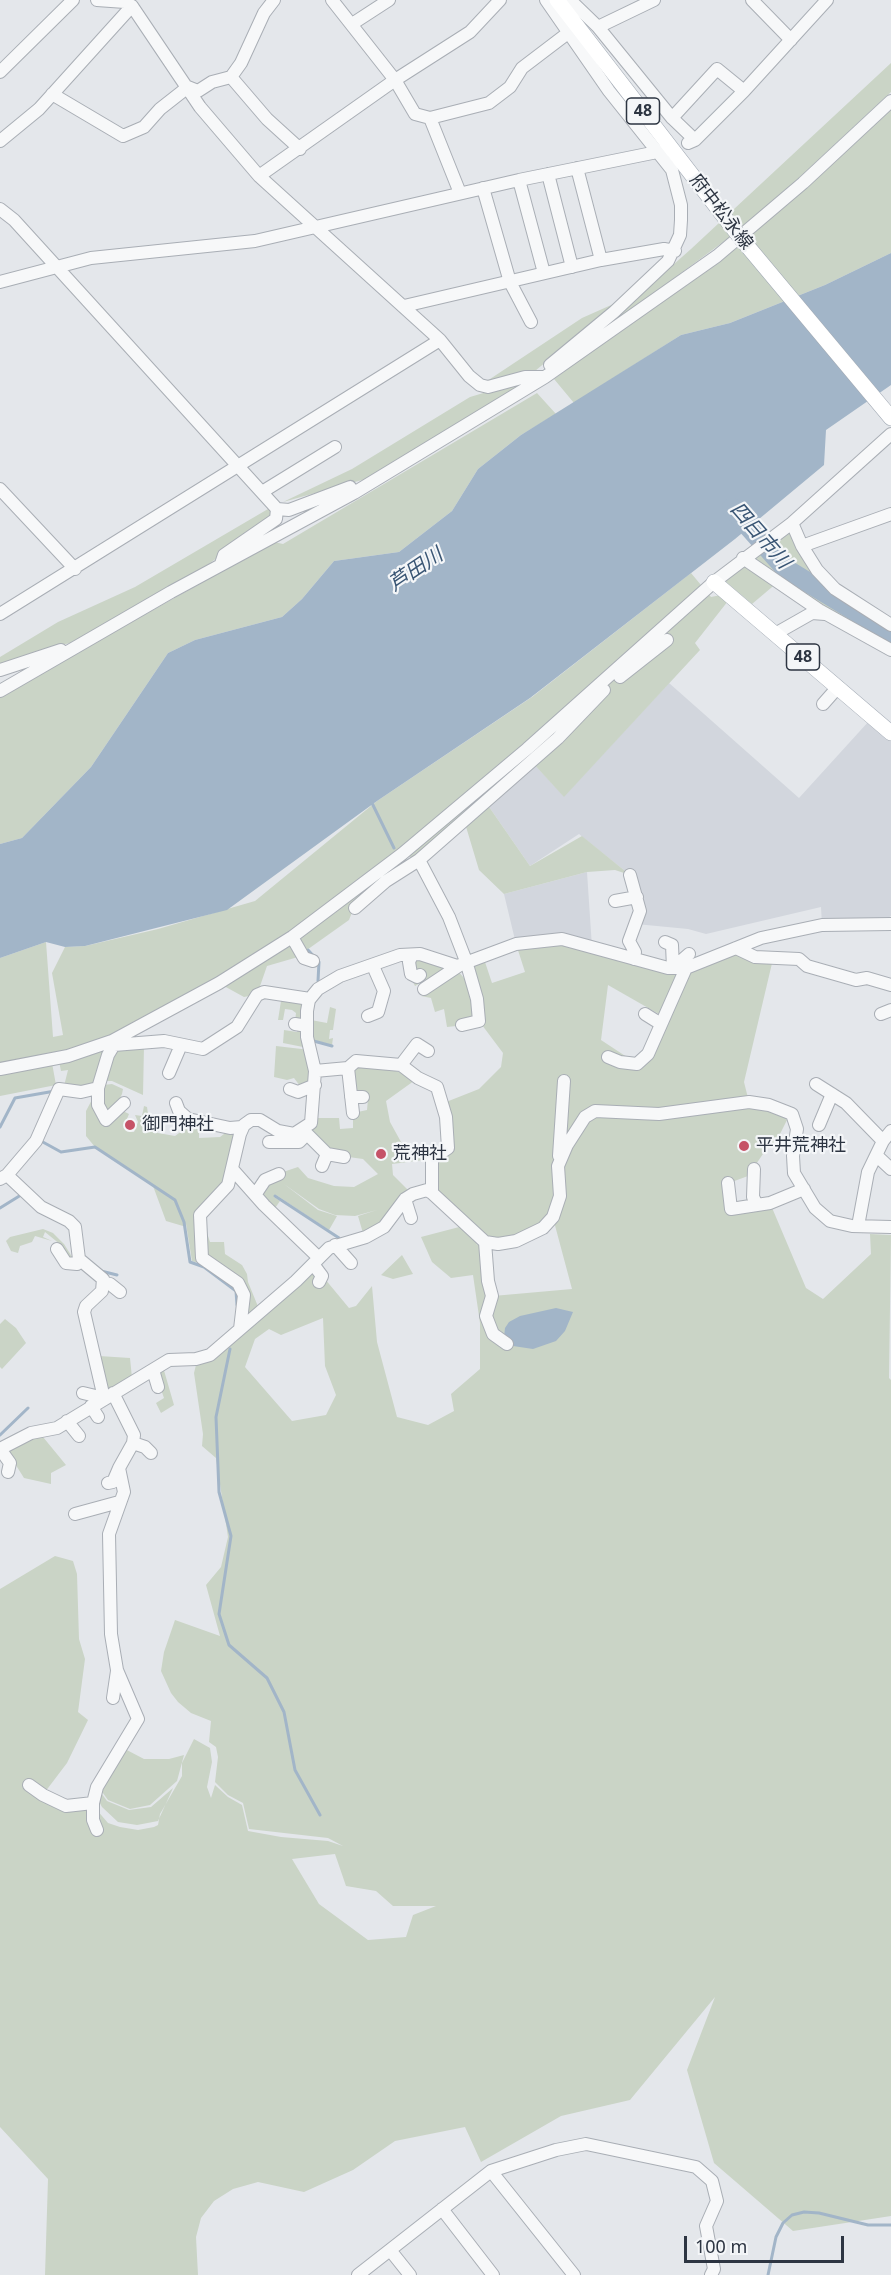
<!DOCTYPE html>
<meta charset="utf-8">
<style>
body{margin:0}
#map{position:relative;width:891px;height:2275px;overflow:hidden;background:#e4e7eb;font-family:"Noto Sans",sans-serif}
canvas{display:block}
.scale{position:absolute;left:684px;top:2236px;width:160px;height:27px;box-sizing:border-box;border:3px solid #2d3542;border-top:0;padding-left:8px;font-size:18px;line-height:21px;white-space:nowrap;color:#2d3542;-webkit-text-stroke:4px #f4f6f8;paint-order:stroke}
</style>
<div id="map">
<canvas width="891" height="2275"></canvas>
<div class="scale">100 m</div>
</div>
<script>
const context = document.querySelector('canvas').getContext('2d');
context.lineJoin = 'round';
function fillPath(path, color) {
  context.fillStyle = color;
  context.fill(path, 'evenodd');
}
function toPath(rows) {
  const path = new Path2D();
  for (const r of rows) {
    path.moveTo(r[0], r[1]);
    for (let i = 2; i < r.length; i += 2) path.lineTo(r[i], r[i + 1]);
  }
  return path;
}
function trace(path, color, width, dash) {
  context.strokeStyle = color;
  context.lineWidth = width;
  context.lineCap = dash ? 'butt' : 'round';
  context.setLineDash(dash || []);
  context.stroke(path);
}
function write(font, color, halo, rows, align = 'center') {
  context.font = font + ' "Noto Sans","Noto Sans JP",sans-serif';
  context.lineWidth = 4.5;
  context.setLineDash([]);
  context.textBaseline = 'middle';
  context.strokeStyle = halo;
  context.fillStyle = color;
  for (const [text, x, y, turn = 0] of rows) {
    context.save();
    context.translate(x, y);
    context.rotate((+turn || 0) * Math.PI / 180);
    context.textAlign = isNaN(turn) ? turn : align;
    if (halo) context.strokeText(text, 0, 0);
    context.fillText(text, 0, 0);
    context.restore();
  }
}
fillPath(toPath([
 [669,683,799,798,869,721,891,741,891,916,878,924,822,925,821,907,706,934,688,929,636,924,630,875,579,834,530,866,485,801,531,761,564,796],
 [587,872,592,947,516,944,504,894]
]), '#d2d6dd');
fillPath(toPath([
 [891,63,891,92,757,217,578,349,691,249],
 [891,107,891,253,825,285,730,323,681,335,574,403,554,379,745,238],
 [618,302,535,371,490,384,487,381,582,318],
 [520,382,523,385,373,477,283,502,352,469,470,397],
 [537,393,556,414,521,435,478,469,452,511,399,552,334,561,302,599,282,617,195,640,168,653,91,767,22,838,0,844,0,696,274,542,283,544],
 [268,509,274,511,271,518,206,566,146,602,70,643,44,649,0,665,0,657,58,622,135,587],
 [792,523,817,570,891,625,891,650,778,582,752,604,720,577],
 [691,573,711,597,721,595,728,601,695,643,700,650,564,797,531,761,485,801,530,866,582,836,630,875,615,870,587,872,504,894,479,870,464,820,413,862,406,851,292,937,112,1041,0,1066,0,958,46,942,53,1037,63,1035,52,973,65,947,85,946,158,929,255,901,377,801,532,697],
 [404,857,408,862,356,902,349,920,304,952,296,939],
 [562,939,668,968,729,951,773,959,744,1082,749,1102,781,1114,787,1120,777,1140,767,1148,748,1176,729,1183,731,1208,770,1203,806,1288,823,1299,871,1254,870,1234,891,1235,889,1378,891,1380,891,2216,793,2231,714,2163,687,2070,715,1997,630,2100,561,2116,481,2162,465,2127,395,2141,353,2170,304,2192,258,2182,233,2189,214,2201,201,2218,196,2237,198,2275,45,2275,48,2179,0,2127,0,1589,55,1556,73,1561,77,1574,79,1639,85,1659,78,1712,88,1720,67,1763,45,1792,28,1788,96,1809,108,1823,120,1827,138,1830,154,1827,158,1825,160,1814,182,1776,182,1763,194,1739,210,1748,212,1762,207,1787,211,1798,215,1785,228,1797,242,1805,248,1831,281,1837,328,1841,343,1846,328,1838,249,1829,243,1803,228,1795,215,1782,218,1757,216,1747,209,1742,211,1721,191,1713,178,1702,171,1693,161,1671,164,1652,175,1620,220,1636,206,1585,221,1567,228,1537,216,1458,202,1446,203,1434,194,1373,197,1361,315,1267,349,1308,356,1306,372,1286,377,1342,397,1417,428,1425,454,1411,451,1394,480,1369,480,1323,473,1275,451,1278,432,1262,421,1237,463,1226,480,1242,476,1245,484,1242,432,1193,432,1159,392,1164,393,1175,410,1192,379,1224,363,1233,358,1216,377,1210,355,1216,335,1215,319,1209,284,1184,318,1210,337,1216,329,1230,276,1195,274,1197,280,1201,273,1211,259,1194,283,1172,298,1167,308,1178,334,1186,354,1187,378,1174,363,1159,327,1154,310,1137,312,1118,339,1118,340,1129,353,1128,353,1113,367,1110,368,1099,357,1095,352,1066,389,1069,418,1078,386,1101,390,1122,406,1151,448,1148,441,1104,479,1089,501,1067,503,1053,479,1021,466,961,483,956,492,983,525,972,516,944],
 [608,985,664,1017,642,1067,601,1040],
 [553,1218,572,1289,493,1296,486,1242,516,1241],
 [323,1318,325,1366,336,1395,326,1415,292,1421,245,1367,255,1339,269,1329,281,1335],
 [335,1854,346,1886,376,1891,393,1906,436,1906,413,1915,406,1937,368,1940,319,1904,292,1859],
 [290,943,298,957,267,966,259,989,249,996,244,997,224,986],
 [426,959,451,966,415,986,413,982,420,981,413,972,412,961],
 [458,971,469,984,474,1019,457,1020,456,1026,447,1027,444,1009,435,1012,431,998,421,996],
 [275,996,306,1002,304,1024,295,1022,296,1013,292,1010,285,1009,283,1020,278,1020,281,1001,275,1000],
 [330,1007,336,1009,333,1030,330,1030,329,1039,333,1038,332,1045,310,1039,311,1020,327,1023],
 [299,1027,303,1028,303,1047,283,1043,284,1030,297,1032],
 [144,1046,143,1095,112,1081,102,1081,116,1049],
 [276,1046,310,1050,315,1085,303,1090,294,1078,287,1080,274,1077],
 [103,1049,106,1052,93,1086,64,1086,68,1070,61,1071,59,1061],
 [52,1063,56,1085,0,1096,0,1074],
 [112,1084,123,1089,122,1094,115,1108,104,1114,103,1085],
 [96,1092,101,1118,121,1110,129,1114,124,1126,126,1131,134,1132,138,1122,135,1115,142,1116,144,1106,147,1107,150,1128,158,1128,158,1133,175,1136,183,1130,184,1122,199,1125,199,1138,220,1137,228,1131,235,1135,229,1173,215,1195,196,1243,238,1286,239,1308,237,1291,204,1265,192,1261,186,1224,183,1226,166,1221,153,1186,95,1147,86,1136,86,1111],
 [43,1229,53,1233,64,1244,74,1260,67,1258,61,1245,45,1232,43,1237,52,1241,35,1236,32,1242,20,1246,18,1253,11,1251,6,1241,10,1237],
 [201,1236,208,1236,210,1242,224,1242,225,1254,242,1265,247,1274,248,1282,259,1309,245,1321,249,1299,203,1256],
 [402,1255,413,1274,393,1279,381,1275],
 [5,1319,16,1328,26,1343,2,1369,0,1367,0,1324],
 [99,1356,130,1358,132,1378,110,1391,107,1389],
 [163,1367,174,1405,161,1413,156,1403,164,1398,155,1372],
 [34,1435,37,1438,43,1437,66,1465,51,1473,51,1484,24,1478,7,1451],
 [123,1748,144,1759,169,1759,184,1755,177,1781,150,1805,130,1809,108,1800,100,1789],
 [173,1788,158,1821,137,1825,118,1822,102,1807,96,1796,99,1790,107,1801,129,1810,151,1807]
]), '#cad4c6');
fillPath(toPath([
 [891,253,891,385,826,430,824,465,735,539,530,698,377,801,227,910,85,946,65,947,46,942,0,958,0,844,22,838,91,767,168,653,195,640,282,617,302,599,334,561,399,552,452,511,478,469,521,435,681,335,730,323,825,285],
 [556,1308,573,1312,565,1331,556,1341,533,1349,513,1346,504,1337,505,1328,509,1322,520,1316]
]), '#a2b5c8');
trace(toPath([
 [371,801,394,848],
 [308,950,319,962,318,981],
 [310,1040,332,1046],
 [0,1127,15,1098,55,1091],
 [41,1141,61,1152,95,1147,175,1200,184,1222,190,1262,204,1267,236,1291,237,1305],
 [275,1196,339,1238],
 [0,1208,21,1195],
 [101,1271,117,1275],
 [230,1349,216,1417,219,1492,231,1536,219,1614,229,1645,267,1678,284,1712,295,1770,320,1815],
 [0,1435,28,1408],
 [768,2275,776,2237,783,2223,792,2215,804,2212,819,2213,868,2225,891,2225]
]), '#a2b5c8', 3);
trace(toPath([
 [732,508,786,569,891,633]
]), '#a2b5c8', 20);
const minor = toPath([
 [97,0,125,2,132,6,200,107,259,176,440,340,469,376,480,385,488,387,525,377,543,377],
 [332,0,395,80,415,114,430,118,460,193],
 [546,0,609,91,672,170,681,205,681,220,680,235,668,261,614,312,550,365],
 [570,0,598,27,672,118,695,140],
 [752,0,791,40],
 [352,24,389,0],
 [598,27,654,0],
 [0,72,73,0],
 [231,77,267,119,300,149],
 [52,94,123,136,144,127,160,109,188,87,198,91,212,82,231,77,241,63,264,13,274,0],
 [430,118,489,103,510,87,522,68,568,33],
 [672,118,717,69,744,91],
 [0,141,39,109,132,6],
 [688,143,695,140,744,91,827,0],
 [577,168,601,260],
 [548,174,572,267],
 [259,176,395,80,470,32,500,0],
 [519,180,544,273],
 [483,188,510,282,531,322],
 [0,209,14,220,277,509],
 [0,282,91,258,255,241,519,180,667,150],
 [404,306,601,260,664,249,675,251],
 [0,489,75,569],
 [262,492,335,447],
 [792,523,802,546,817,570,835,589,891,625],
 [802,546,891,514],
 [743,558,819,610,891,650],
 [221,564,224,555,276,519,277,509,289,510,350,487,354,493],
 [0,614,440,340],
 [775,634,812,613,825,614],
 [0,670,61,650],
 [620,677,667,640],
 [0,691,171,592,354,493,545,377,717,256,803,183,891,101],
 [823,704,838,687],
 [419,860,449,917,466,961,477,999,479,1021,462,1025],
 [630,875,640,911,629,941,635,952,634,959],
 [615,901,637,897],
 [355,908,386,881,419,860,558,738,604,690],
 [292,937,304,958,313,961],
 [665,942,672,945,673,968],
 [736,948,755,957,799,959,807,966,856,980,867,978,891,985],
 [412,955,409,962,411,974,417,977,420,975],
 [673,968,689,954],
 [424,989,460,965],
 [645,1014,661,1024],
 [881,1014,891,1010],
 [368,1016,378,1012,384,991,373,966],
 [295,1024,307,1026],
 [113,1041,114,1045,164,1041,203,1049,237,1027,257,995,264,992,310,999],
 [608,1057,620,1062,637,1064,648,1054,686,968],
 [401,1065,417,1044,428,1051],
 [348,1068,353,1113],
 [0,1069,68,1056,112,1041,219,983,292,937,402,854,527,749,714,582,792,523,891,434],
 [315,1071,348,1068,356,1061,401,1065,418,1078,437,1087,446,1117,448,1148,432,1159,432,1193],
 [169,1073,181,1045],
 [816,1084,846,1103,883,1141],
 [98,1088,98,1105,106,1120,124,1103],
 [290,1089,298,1092,315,1085],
 [351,1097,363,1097],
 [176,1103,179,1111,188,1119,230,1128,242,1127],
 [819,1125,832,1094],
 [303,1130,327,1154,344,1157],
 [269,1142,299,1142,307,1134],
 [559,1156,564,1081],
 [877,1156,891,1169],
 [322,1166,327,1154],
 [754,1169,753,1197,757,1205],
 [233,1170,264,1205,319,1258],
 [7,1175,41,1207,69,1221,75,1227,79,1259,103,1279,102,1291,86,1306,84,1312,104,1398,83,1393],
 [0,1179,7,1175,36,1141,59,1089,81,1092,98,1088,108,1055,114,1045],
 [728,1183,731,1209,770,1203,804,1189],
 [255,1195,265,1180,279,1174],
 [405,1199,411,1218],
 [858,1226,868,1172,883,1141,891,1131],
 [485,1242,488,1281,492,1296,486,1316,493,1334,507,1344],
 [335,1245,351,1263],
 [57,1249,66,1263,77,1264,79,1259],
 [313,1264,322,1276,319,1282],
 [105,1283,110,1284,120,1292],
 [240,1329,244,1295,238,1283,202,1258,200,1215,228,1185,240,1134,244,1125,251,1120,260,1120,278,1131,294,1134,311,1123,315,1071,307,1037,307,1011,309,1000,318,989,340,976,400,955,420,954,457,966,516,944,562,939,668,968,686,968,761,938,822,925,891,924],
 [153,1370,158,1387],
 [91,1406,98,1417],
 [67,1421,79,1436],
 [133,1443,145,1447,151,1453],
 [0,1449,31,1433,57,1428,169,1360,196,1359,210,1355,296,1281,329,1248,366,1237,384,1227,405,1199,413,1194,427,1190,432,1193,485,1242,498,1244,516,1241,543,1228,553,1217,560,1196,558,1166,567,1145,585,1117,595,1111,659,1114,749,1102,769,1105,792,1114,797,1129,793,1156,794,1173,815,1208,830,1221,852,1226,891,1227],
 [0,1449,10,1463,8,1472],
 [108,1483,113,1482,119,1468],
 [75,1514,119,1502],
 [113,1698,117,1671],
 [29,1785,43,1795,66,1806,93,1803,97,1787,138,1719,117,1670,111,1634,109,1534,124,1492,119,1468,133,1443,134,1435,113,1393],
 [93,1803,93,1820,97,1830],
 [491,2171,574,2275],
 [442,2209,493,2275],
 [390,2250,410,2275],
 [358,2275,491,2171,556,2150,586,2144,696,2167,712,2181,717,2201,706,2226,714,2269,711,2275]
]);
const major = toPath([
 [557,0,729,223],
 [744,242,891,418],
 [714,582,891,733]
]);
trace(minor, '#a9aeb5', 14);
trace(major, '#a4acb6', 16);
trace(minor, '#f7f8f9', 12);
trace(major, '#fff', 15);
const majorBridge = toPath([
 [729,223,744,242]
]);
trace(majorBridge, '#a4acb6', 16, []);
trace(majorBridge, '#fff', 15);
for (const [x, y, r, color] of [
 [130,1125,6,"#c65367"],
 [744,1146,6,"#c65367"],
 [381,1154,6,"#c65367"]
]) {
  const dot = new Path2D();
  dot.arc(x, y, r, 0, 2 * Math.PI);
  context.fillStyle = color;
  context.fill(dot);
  trace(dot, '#f4f6f8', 2);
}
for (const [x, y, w] of [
 [643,111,33],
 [803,657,33]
]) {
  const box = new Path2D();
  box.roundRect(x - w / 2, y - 13, w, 26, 4.5);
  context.fillStyle = '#f4f6f8';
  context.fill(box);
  trace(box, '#2d3542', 1.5);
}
write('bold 16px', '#2d3542', null, [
 ["48",643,111],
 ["48",803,657]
]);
write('18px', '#2d3542', '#f4f6f8', [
 ["府中松永線",721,212,52]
]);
write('18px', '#2d3542', '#f4f6f8', [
 ["御門神社",142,1125],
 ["平井荒神社",756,1146],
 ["荒神社",393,1154]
], 'left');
write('italic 20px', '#395574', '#f4f6f8', [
 ["四日市川",760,536,49],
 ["芦田川",416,570,-34]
]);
</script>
